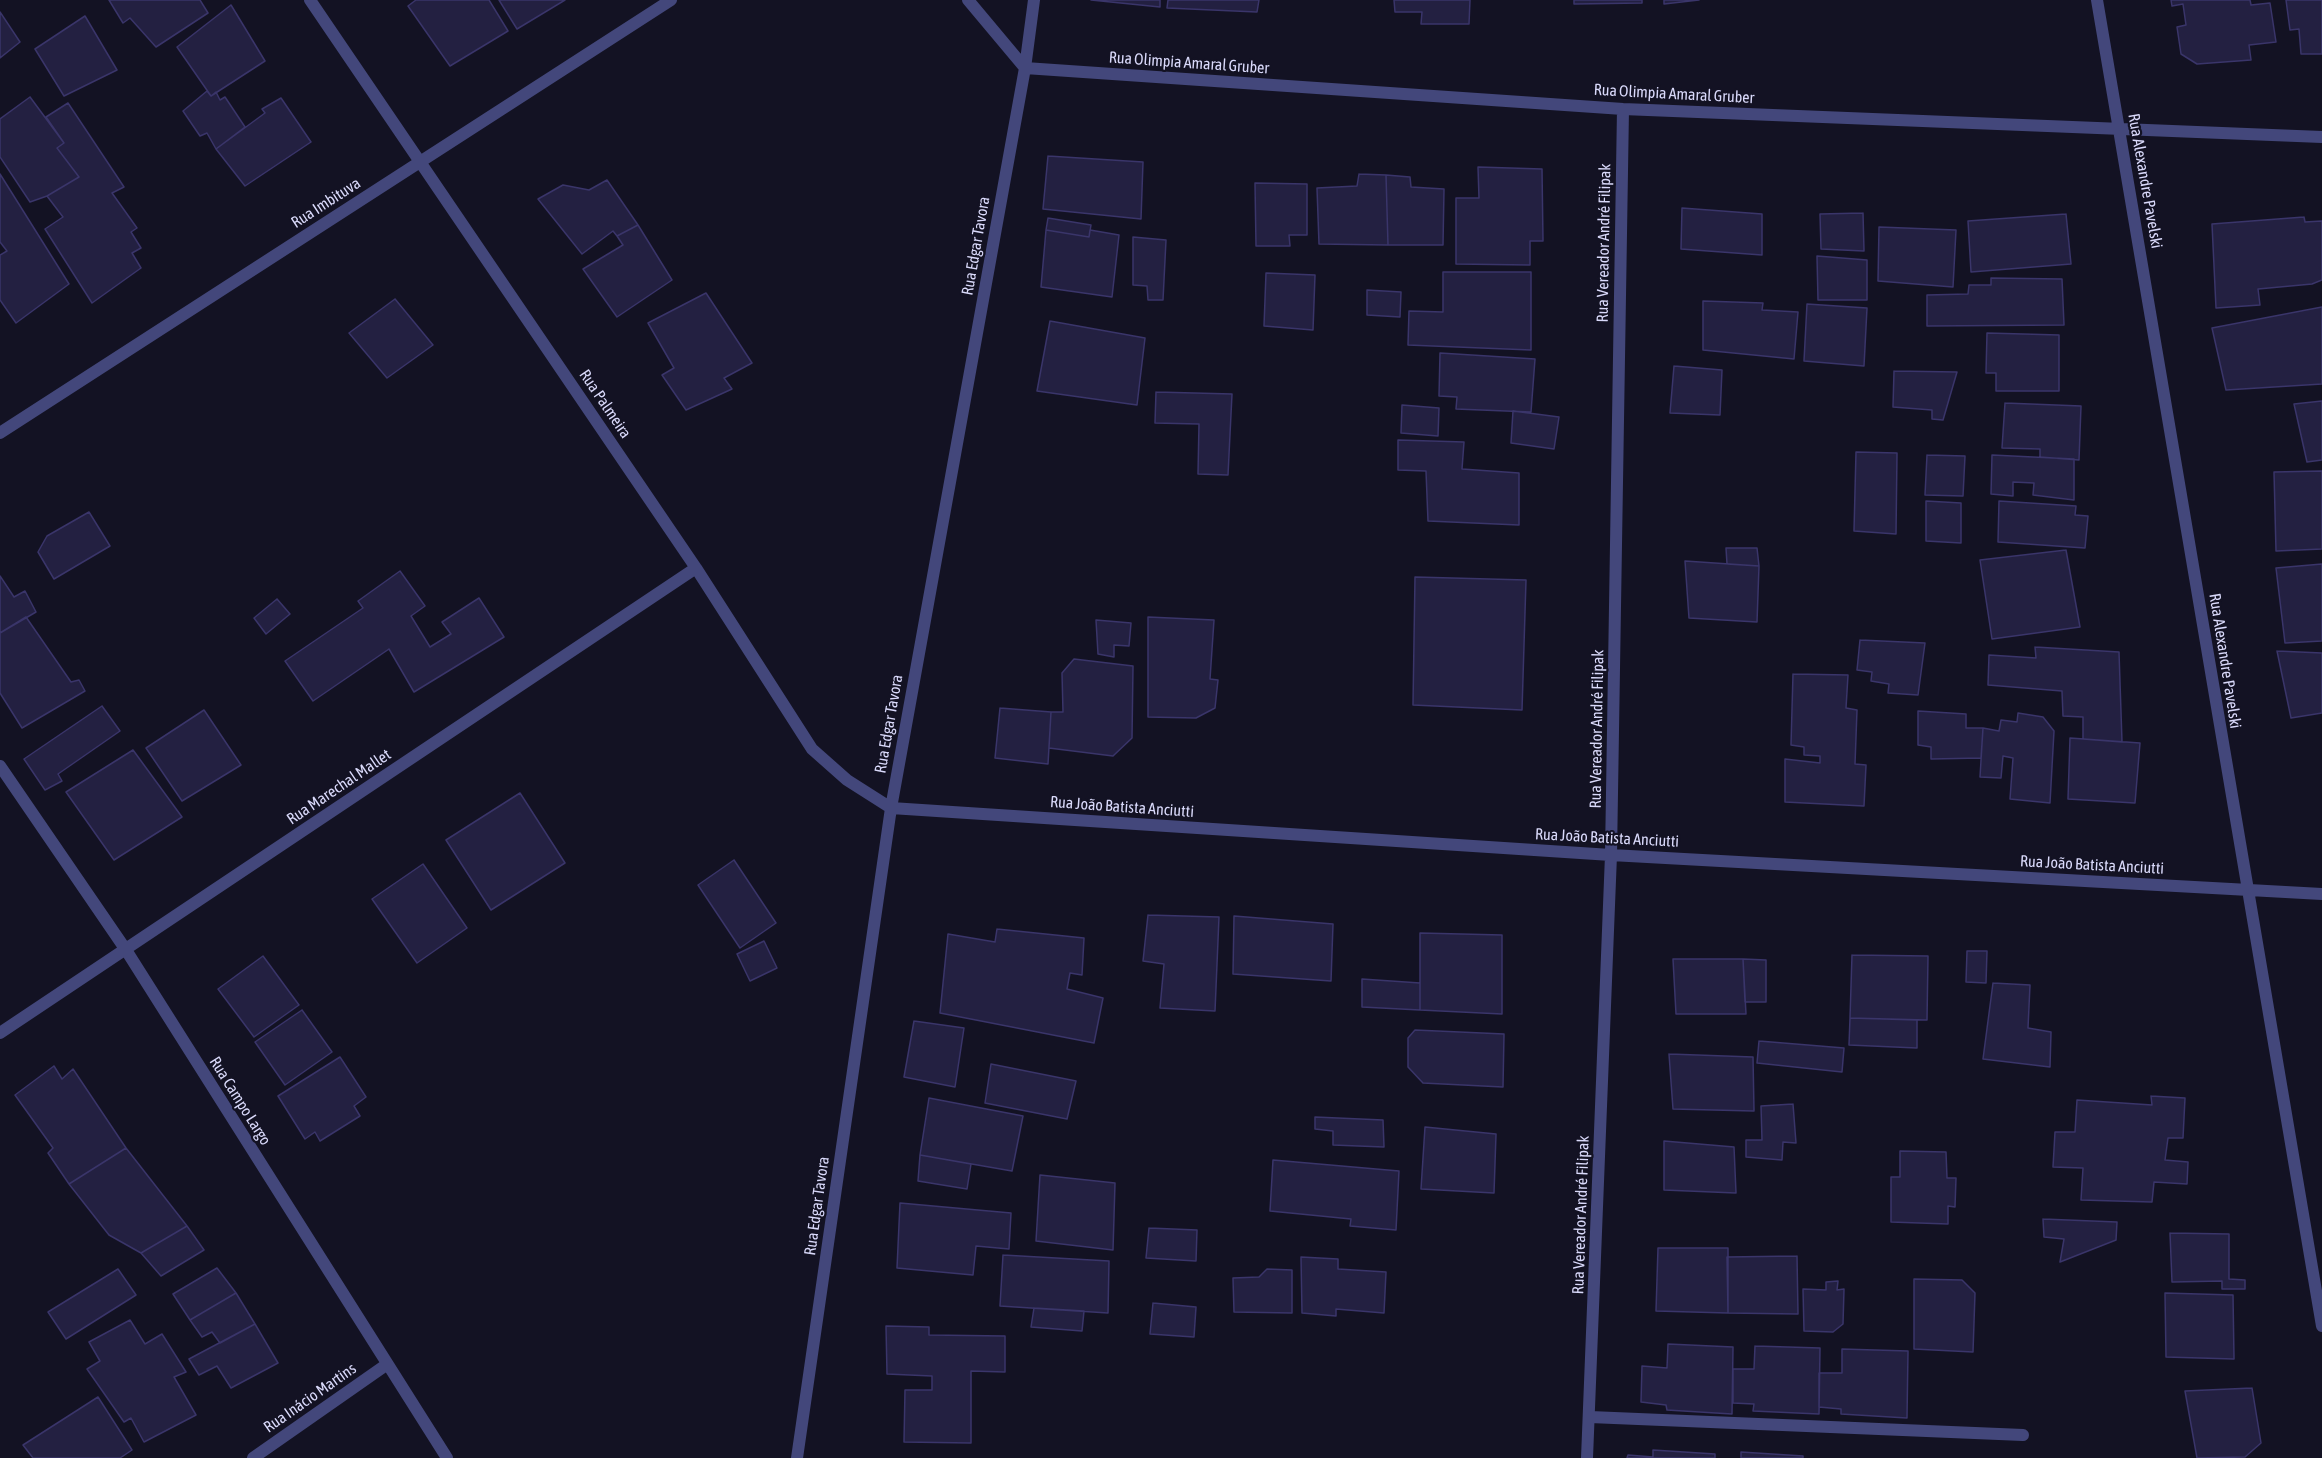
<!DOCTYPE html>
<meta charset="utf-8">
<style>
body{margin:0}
canvas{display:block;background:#131223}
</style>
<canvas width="2322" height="1458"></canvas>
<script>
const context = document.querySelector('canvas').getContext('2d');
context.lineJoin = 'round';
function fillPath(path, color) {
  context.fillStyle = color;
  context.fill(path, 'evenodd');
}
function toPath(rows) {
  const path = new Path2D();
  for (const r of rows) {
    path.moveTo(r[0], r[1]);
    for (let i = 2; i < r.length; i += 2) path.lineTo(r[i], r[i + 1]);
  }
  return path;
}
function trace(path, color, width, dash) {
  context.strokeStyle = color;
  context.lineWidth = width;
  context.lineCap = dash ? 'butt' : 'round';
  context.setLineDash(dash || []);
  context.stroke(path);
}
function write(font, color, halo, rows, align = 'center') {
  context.font = font + ' "Asap Condensed",sans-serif';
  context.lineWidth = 4.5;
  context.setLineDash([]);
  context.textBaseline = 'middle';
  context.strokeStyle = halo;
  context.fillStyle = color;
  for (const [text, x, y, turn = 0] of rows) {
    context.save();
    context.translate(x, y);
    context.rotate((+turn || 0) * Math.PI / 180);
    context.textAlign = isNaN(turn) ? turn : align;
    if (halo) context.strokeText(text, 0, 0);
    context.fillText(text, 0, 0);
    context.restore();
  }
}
const building = toPath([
 [109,0,200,0,208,13,156,47,130,18,123,23,109,0],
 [416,0,489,0,508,31,450,66,408,6,416,0],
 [499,0,565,0,517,29,499,0],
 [1091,0,1160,0,1160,7,1091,0],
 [1168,0,1259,0,1257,12,1167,8,1168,0],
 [1394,0,1470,0,1469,24,1421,24,1422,12,1395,12,1394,0],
 [1574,0,1642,0,1642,3,1574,4,1574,0],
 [1664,0,1699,0,1664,4,1664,0],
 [2171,0,2250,0,2251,5,2270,3,2276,42,2249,45,2251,60,2197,64,2181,54,2177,27,2186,25,2183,4,2172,6,2171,0],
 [2286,0,2322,0,2322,54,2301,54,2299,29,2290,30,2286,0],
 [231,5,265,61,211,96,177,47,231,5],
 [0,12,20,42,0,58,0,12],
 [85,16,117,70,64,96,35,49,85,16],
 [207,91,211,96,216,92,220,100,225,97,245,127,216,149,207,133,200,136,183,111,207,91],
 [30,97,64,143,57,148,79,177,47,196,30,202,0,157,0,119,30,97],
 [281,98,311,142,245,186,216,149,265,113,262,109,281,98],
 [68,103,124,187,112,193,137,228,131,232,141,248,132,253,141,268,92,303,45,229,63,217,47,196,79,177,57,148,64,143,46,117,68,103],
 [1048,156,1143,162,1141,219,1043,209,1048,156],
 [1478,167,1542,169,1543,241,1530,241,1530,265,1456,264,1456,198,1479,198,1478,167],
 [0,174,69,284,16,323,0,300,0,255,7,251,0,242,0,174],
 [1359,174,1386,175,1388,245,1319,244,1317,188,1357,186,1359,174],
 [1386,175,1410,177,1411,187,1444,189,1443,245,1388,245,1386,175],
 [607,180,638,225,617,236,613,231,582,254,538,199,563,185,589,190,607,180],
 [1255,183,1307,184,1307,235,1289,235,1290,246,1256,246,1255,183],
 [1682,208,1762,214,1762,255,1681,249,1682,208],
 [1863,213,1864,251,1821,249,1820,214,1863,213],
 [2066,214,2071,264,1971,272,1968,221,2066,214],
 [2304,217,2305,222,2322,221,2322,280,2312,284,2258,289,2260,305,2216,308,2212,224,2304,217],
 [1048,218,1091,225,1089,237,1046,230,1048,218],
 [638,225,672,280,617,317,583,269,623,245,617,236,638,225],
 [1879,227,1956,230,1953,287,1878,281,1879,227],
 [1046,230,1089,237,1090,230,1119,235,1112,297,1041,287,1046,230],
 [1133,237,1166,240,1163,300,1148,300,1147,286,1133,285,1133,237],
 [1817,256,1867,260,1867,300,1818,300,1817,256],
 [1443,272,1531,272,1531,350,1408,345,1409,311,1443,312,1443,272],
 [1266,273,1315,275,1313,330,1264,326,1266,273],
 [1991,278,2062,279,2064,325,1927,326,1927,295,1968,294,1969,285,1991,285,1991,278],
 [1367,290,1401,292,1400,317,1367,315,1367,290],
 [706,293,752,363,724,378,732,389,686,410,662,375,674,368,648,323,706,293],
 [395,299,433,345,387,378,349,333,395,299],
 [1703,301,1763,303,1762,310,1798,312,1794,359,1703,350,1703,301],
 [1807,304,1867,308,1864,366,1804,361,1807,304],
 [2322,307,2322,384,2226,390,2212,328,2322,307],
 [1050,321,1145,338,1137,405,1037,391,1050,321],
 [1987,333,2059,335,2059,391,1996,391,1996,373,1986,373,1987,333],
 [1440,353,1535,359,1531,412,1456,409,1457,397,1439,396,1440,353],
 [1674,366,1722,370,1720,415,1670,413,1674,366],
 [1894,371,1957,372,1943,420,1932,419,1932,410,1893,407,1894,371],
 [1156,392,1232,394,1228,475,1198,474,1199,424,1155,423,1156,392],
 [2322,401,2322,460,2307,462,2294,404,2322,401],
 [2005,403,2081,406,2079,460,2040,457,2040,449,2002,448,2005,403],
 [1402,405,1439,408,1438,436,1401,433,1402,405],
 [1513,411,1559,417,1554,449,1511,443,1513,411],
 [1398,440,1464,442,1462,469,1519,473,1519,525,1428,521,1426,471,1398,470,1398,440],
 [1856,452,1897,453,1896,534,1854,531,1856,452],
 [1927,455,1965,456,1963,496,1925,495,1927,455],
 [1992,455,2074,459,2074,500,2033,495,2034,483,2013,482,2013,496,1991,494,1992,455],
 [2322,471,2322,549,2276,551,2274,472,2322,471],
 [1926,501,1961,503,1961,543,1926,541,1926,501],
 [1999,501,2076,506,2075,515,2088,516,2085,548,1998,542,1999,501],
 [89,512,110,546,54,579,38,552,47,536,89,512],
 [1726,548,1757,548,1759,566,1727,564,1726,548],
 [2066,550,2080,627,1992,639,1980,560,2066,550],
 [1685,561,1759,566,1757,622,1689,618,1685,561],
 [2322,564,2322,641,2285,643,2276,568,2322,564],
 [400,571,425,606,411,616,430,647,451,634,442,622,479,598,504,637,414,692,389,649,313,701,285,661,363,608,358,601,400,571],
 [0,576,14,597,25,591,36,612,0,633,0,576],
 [1415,577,1526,580,1522,710,1413,705,1415,577],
 [277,599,290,614,266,634,254,618,277,599],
 [26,617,71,682,79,680,85,691,22,728,0,693,0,633,26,617],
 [1148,617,1214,620,1210,679,1218,680,1215,708,1196,718,1148,717,1148,617],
 [1096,620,1131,623,1129,646,1114,645,1114,657,1098,654,1096,620],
 [1860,640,1925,643,1918,695,1888,693,1889,684,1871,681,1872,672,1857,670,1860,640],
 [2035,647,2119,652,2122,742,2083,739,2083,717,2063,716,2062,691,1988,685,1989,655,2036,658,2035,647],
 [2277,651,2322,653,2322,713,2291,718,2277,651],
 [1074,659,1133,666,1132,738,1113,756,1049,748,1051,712,1063,712,1062,673,1074,659],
 [1793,674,1848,675,1846,708,1857,710,1855,764,1866,765,1864,806,1785,802,1785,759,1820,763,1820,756,1804,755,1804,747,1791,745,1793,674],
 [102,706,120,731,58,774,62,781,45,790,24,759,102,706],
 [1000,708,1051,712,1048,764,995,758,1000,708],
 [204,710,241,765,182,801,146,748,204,710],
 [1918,711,1966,714,1966,728,1983,728,1981,758,1931,759,1931,747,1918,745,1918,711],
 [2018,713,2043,717,2054,731,2050,803,2010,799,2013,758,2003,756,2001,778,1980,777,1983,728,1999,731,2001,720,2017,722,2018,713],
 [2070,738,2140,743,2135,803,2068,799,2070,738],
 [133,750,182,817,114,860,66,792,133,750],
 [520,793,565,863,491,910,446,840,520,793],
 [734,860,776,923,740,948,698,885,734,860],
 [423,864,467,928,417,963,372,899,423,864],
 [1148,915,1219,917,1215,1011,1160,1008,1164,964,1143,961,1148,915],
 [1234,916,1333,924,1331,981,1233,974,1234,916],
 [997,929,1084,938,1082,975,1070,973,1067,989,1103,998,1094,1043,940,1013,948,934,995,942,997,929],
 [1420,933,1502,935,1502,1014,1420,1010,1420,933],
 [764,941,777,968,750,981,737,954,764,941],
 [1967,951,1987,951,1986,983,1966,982,1967,951],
 [1852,955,1928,956,1927,1020,1850,1018,1852,955],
 [263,956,299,1005,254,1037,218,989,263,956],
 [1673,959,1743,959,1746,1014,1676,1014,1673,959],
 [1743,959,1766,960,1766,1002,1745,1002,1743,959],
 [1362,979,1420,983,1420,1010,1362,1007,1362,979],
 [1993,983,2030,985,2028,1028,2051,1032,2050,1067,1983,1059,1993,983],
 [302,1010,332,1052,285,1085,255,1042,302,1010],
 [1850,1018,1917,1020,1917,1048,1849,1045,1850,1018],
 [914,1021,964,1028,955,1087,904,1077,914,1021],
 [1415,1030,1504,1034,1503,1087,1423,1083,1408,1067,1408,1038,1415,1030],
 [1759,1041,1844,1048,1842,1072,1757,1063,1759,1041],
 [1669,1054,1753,1057,1754,1111,1673,1109,1669,1054],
 [340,1057,366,1097,354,1106,360,1116,320,1141,315,1132,305,1139,278,1096,340,1057],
 [991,1064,1076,1081,1067,1119,985,1103,991,1064],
 [54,1066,62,1079,73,1069,126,1148,69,1184,48,1153,53,1148,15,1095,54,1066],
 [2151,1096,2185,1098,2183,1138,2168,1138,2165,1160,2188,1162,2187,1184,2154,1182,2152,1202,2081,1200,2083,1168,2053,1167,2055,1132,2075,1132,2077,1100,2152,1105,2151,1096],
 [929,1098,1023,1116,1012,1171,920,1155,929,1098],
 [1793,1104,1796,1143,1783,1142,1782,1160,1746,1157,1746,1140,1762,1140,1761,1106,1793,1104],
 [1315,1117,1383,1120,1384,1147,1333,1145,1333,1131,1315,1129,1315,1117],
 [1425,1127,1496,1134,1494,1193,1421,1189,1425,1127],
 [1664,1141,1734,1147,1736,1193,1664,1190,1664,1141],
 [126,1148,187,1226,141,1253,109,1235,69,1184,126,1148],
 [1900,1151,1946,1152,1947,1178,1956,1178,1955,1207,1948,1206,1948,1224,1891,1222,1891,1177,1900,1177,1900,1151],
 [920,1155,971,1164,967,1189,918,1181,920,1155],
 [1273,1160,1399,1171,1396,1230,1350,1226,1351,1219,1270,1211,1273,1160],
 [1040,1175,1115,1183,1113,1250,1036,1241,1040,1175],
 [900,1203,1011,1213,1009,1249,976,1246,973,1275,897,1268,900,1203],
 [2043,1219,2117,1222,2116,1240,2060,1262,2064,1239,2044,1237,2043,1219],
 [187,1226,204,1250,161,1276,141,1253,187,1226],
 [1149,1228,1197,1230,1196,1261,1146,1258,1149,1228],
 [2170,1233,2229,1234,2229,1279,2245,1280,2245,1289,2222,1289,2222,1281,2172,1282,2170,1233],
 [1658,1248,1728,1248,1728,1313,1656,1311,1658,1248],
 [1003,1255,1109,1261,1108,1313,1000,1306,1003,1255],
 [1797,1256,1798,1314,1728,1313,1727,1257,1797,1256],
 [1301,1257,1338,1259,1338,1269,1386,1272,1384,1313,1336,1309,1336,1316,1302,1313,1301,1257],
 [217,1268,236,1293,190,1320,173,1294,217,1268],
 [118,1269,136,1295,66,1339,48,1312,118,1269],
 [1267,1269,1292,1270,1292,1313,1234,1312,1233,1278,1259,1277,1267,1269],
 [1914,1279,1962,1280,1975,1293,1973,1352,1914,1349,1914,1279],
 [1838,1281,1837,1290,1844,1289,1843,1324,1833,1332,1804,1331,1803,1289,1826,1290,1826,1282,1838,1281],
 [236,1293,255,1324,220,1343,212,1332,202,1337,190,1320,236,1293],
 [2165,1293,2233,1295,2234,1359,2166,1357,2165,1293],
 [1153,1303,1196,1307,1194,1337,1150,1334,1153,1303],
 [1034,1308,1084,1311,1082,1331,1031,1327,1034,1308],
 [130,1320,145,1344,162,1334,186,1372,174,1377,196,1415,144,1442,131,1418,124,1422,87,1369,100,1361,89,1342,130,1320],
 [255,1324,278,1363,231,1388,217,1366,199,1375,189,1359,255,1324],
 [886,1326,929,1327,929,1335,1005,1336,1005,1372,971,1371,971,1443,904,1442,905,1390,932,1390,932,1376,887,1374,886,1326],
 [1668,1344,1733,1347,1732,1414,1667,1410,1666,1405,1641,1402,1642,1366,1667,1368,1668,1344],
 [1755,1346,1820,1348,1819,1414,1753,1411,1754,1404,1733,1403,1733,1369,1754,1369,1755,1346],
 [1842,1349,1908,1351,1907,1418,1841,1414,1841,1409,1819,1407,1819,1373,1842,1373,1842,1349],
 [2252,1388,2261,1443,2245,1457,2197,1458,2185,1391,2252,1388],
 [98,1397,132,1450,120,1458,33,1458,23,1445,98,1397],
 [1653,1450,1715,1454,1715,1458,1627,1458,1628,1455,1653,1457,1653,1450],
 [1741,1452,1803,1456,1803,1458,1741,1458,1741,1452]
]);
fillPath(building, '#232041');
trace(building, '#3a356a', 1.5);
trace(toPath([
 [310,0,696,568,812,749,847,780,891,808,1611,855,2322,894],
 [968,0,1025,68,1623,109,2322,137],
 [2097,0,2322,1326],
 [0,433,671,0],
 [0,766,126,950,447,1458],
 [0,1033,696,568],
 [1590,1417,2023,1435],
 [253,1458,386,1365],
 [797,1458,891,808,1025,68,1034,0],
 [1587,1458,1611,855,1623,109]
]), '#43477b', 12);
write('16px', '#d9d9fa', '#131223', [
 ["Rua Olimpia Amaral Gruber",1189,63,4],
 ["Rua Olimpia Amaral Gruber",1674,94,3],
 ["Rua Alexandre Pavelski",2145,181,80],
 ["Rua Imbituva",326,203,-33],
 ["Rua Vereador André Filipak",1604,243,-89],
 ["Rua Edgar Tavora",976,246,-80],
 ["Rua Palmeira",605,404,56],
 ["Rua Alexandre Pavelski",2225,661,81],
 ["Rua Edgar Tavora",889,724,-80],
 ["Rua Vereador André Filipak",1597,729,-89],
 ["Rua Marechal Mallet",339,787,-34],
 ["Rua João Batista Anciutti",1122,807,4],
 ["Rua João Batista Anciutti",1607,838,3],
 ["Rua João Batista Anciutti",2092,865,3],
 ["Rua Campo Largo",240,1101,58],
 ["Rua Edgar Tavora",817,1206,-82],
 ["Rua Vereador André Filipak",1581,1215,-88],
 ["Rua Inácio Martins",310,1398,-35]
]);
</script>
